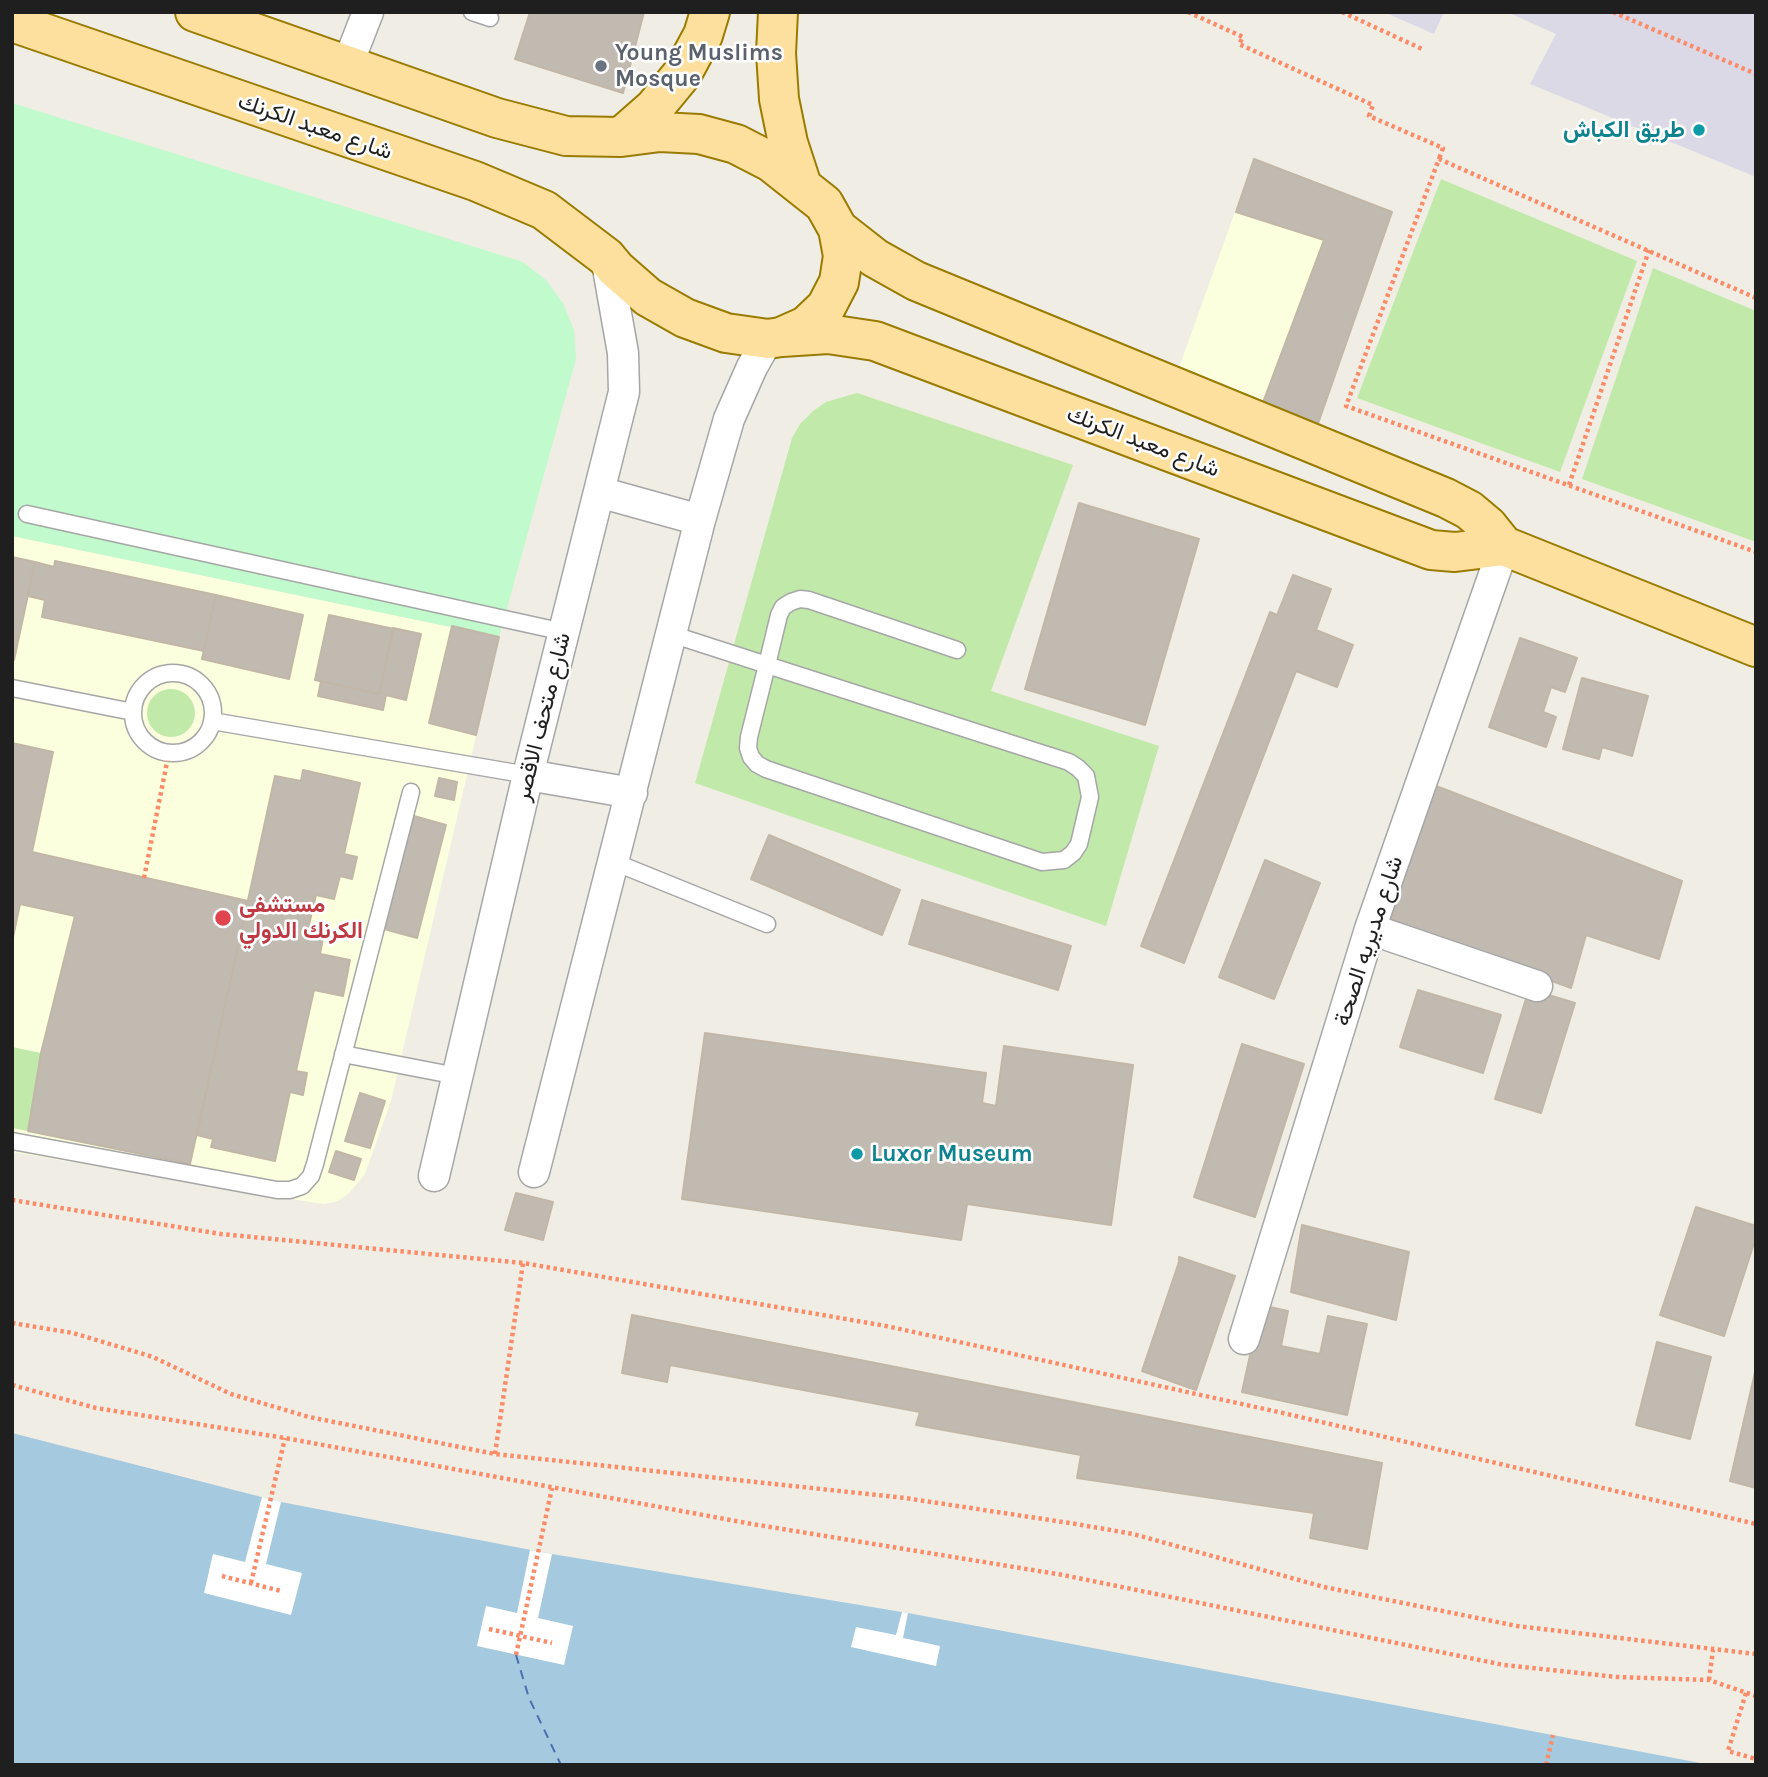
<!DOCTYPE html>
<meta charset="utf-8">
<style>
body{margin:0}
#map{position:relative;width:1768px;height:1777px;overflow:hidden;background:#f0ede5;font-family:Karla,sans-serif}
canvas{display:block}
.frame{position:absolute;inset:0;border:14px solid #1f1f1f;pointer-events:none}
</style>
<div id="map">
<canvas width="1768" height="1777"></canvas>
<div class="frame"></div>
</div>
<script>
const context = document.querySelector('canvas').getContext('2d');
context.lineJoin = 'round';
function fillPath(path, color) {
  context.fillStyle = color;
  context.fill(path, 'evenodd');
}
function toPath(rows) {
  const path = new Path2D();
  for (const r of rows) {
    if (r.length === 3) {
      path.moveTo(r[0] + r[2], r[1]);
      path.arc(r[0], r[1], r[2], 0, 2 * Math.PI);
      continue;
    }
    path.moveTo(r[0], r[1]);
    for (let i = 2; i < r.length; i += 2) path.lineTo(r[i], r[i + 1]);
  }
  return path;
}
function trace(path, color, width, dash) {
  context.strokeStyle = color;
  context.lineWidth = width;
  context.lineCap = dash ? 'butt' : 'round';
  context.setLineDash(dash || []);
  context.stroke(path);
}
function write(font, color, halo, rows, align = 'center') {
  context.font = font + ' Karla,Vazirmatn,sans-serif';
  context.lineWidth = 5;
  context.setLineDash([]);
  context.textBaseline = 'middle';
  context.strokeStyle = halo;
  context.fillStyle = color;
  for (const [text, x, y, turn = 0] of rows) {
    context.save();
    context.translate(x, y);
    context.rotate((+turn || 0) * Math.PI / 180);
    context.textAlign = isNaN(turn) ? turn : align;
    if (halo) context.strokeText(text, 0, 0);
    context.fillText(text, 0, 0);
    context.restore();
  }
}
fillPath(toPath([
 [1254,159,1392,212,1314,435,1176,376],
 [12,536,499,637,391,1101,365,1174,348,1194,338,1201,325,1204,310,1202,12,1152]
]), '#fbffde');
fillPath(toPath([
 [1441,179,1637,261,1560,472,1357,398],
 [1653,268,1756,311,1756,542,1582,479],
 [857,393,1073,465,991,691,1159,746,1106,926,695,783,792,438,800,424,813,411,826,402],
 [171,713,24],
 [12,1047,41,1053,28,1131,12,1128]
]), '#c1eaaa');
fillPath(toPath([
 [12,103,523,262,546,280,563,303,574,330,576,359,499,637,12,536]
]), '#c1facd');
fillPath(toPath([
 [1384,12,1444,12,1434,34],
 [1507,12,1756,12,1756,177,1530,84,1556,34]
]), '#dbd9e5');
fillPath(toPath([
 [12,1433,281,1502,552,1554,908,1613,1711,1765,12,1765]
]), '#a5c9de');
fillPath(toPath([
 [262,1497,281,1502,266,1564,302,1573,291,1615,204,1593,213,1554,245,1562],
 [530,1550,552,1554,538,1618,573,1626,564,1665,477,1646,486,1606,517,1613],
 [902,1612,908,1613,903,1638,940,1646,936,1666,851,1647,856,1627,896,1635]
]), '#fff');
trace(toPath([
 [516,1655,529,1698,561,1765]
]), '#4a6fb0', 2, [9, 7]);
const building = toPath([
 [530,12,644,12,623,93,515,59,530,12],
 [1254,159,1392,212,1314,435,1259,413,1324,240,1236,212,1254,159],
 [1079,503,1199,539,1145,725,1025,689,1079,503],
 [12,557,35,562,14,660,12,660,12,557],
 [55,561,216,595,204,651,42,617,45,600,28,596,35,562,54,567,55,561],
 [1293,575,1331,589,1316,630,1353,645,1337,687,1296,671,1184,963,1141,946,1270,612,1277,615,1293,575],
 [216,595,303,615,289,679,202,659,216,595],
 [329,615,394,629,379,694,315,680,329,615],
 [452,626,499,637,476,735,429,723,452,626],
 [393,628,421,634,406,700,386,695,383,710,318,696,321,681,379,694,393,628],
 [1520,638,1577,658,1565,692,1551,687,1543,712,1556,717,1546,747,1489,727,1520,638],
 [1582,678,1648,696,1632,756,1602,747,1599,759,1563,749,1582,678],
 [12,743,53,752,32,852,248,901,190,1164,28,1131,41,1053,75,916,20,904,12,942,12,743],
 [303,770,360,783,344,854,357,857,352,879,340,876,334,899,316,895,308,929,324,933,320,954,350,960,343,996,314,990,296,1071,307,1073,303,1095,290,1092,275,1161,211,1147,213,1139,197,1135,275,776,301,781,303,770],
 [439,778,457,782,454,800,435,796,439,778],
 [1431,784,1682,881,1659,959,1586,935,1571,988,1390,921,1431,784],
 [414,816,446,825,417,938,384,929,414,816],
 [769,835,900,890,882,935,751,879,769,835],
 [1265,860,1320,883,1274,999,1219,977,1265,860],
 [922,900,1071,946,1058,990,909,944,922,900],
 [1529,989,1575,1003,1541,1113,1495,1099,1529,989],
 [1418,990,1501,1015,1483,1073,1400,1047,1418,990],
 [705,1033,986,1073,982,1103,996,1106,1004,1046,1133,1065,1111,1225,967,1204,961,1240,682,1199,705,1033],
 [1242,1044,1304,1064,1255,1217,1194,1197,1242,1044],
 [360,1093,385,1101,370,1148,345,1141,360,1093],
 [336,1151,361,1159,354,1180,329,1172,336,1151],
 [516,1193,553,1202,543,1240,505,1230,516,1193],
 [1696,1207,1756,1226,1756,1237,1724,1336,1660,1315,1696,1207],
 [1302,1225,1409,1252,1396,1320,1291,1292,1302,1225],
 [1179,1257,1235,1276,1196,1390,1142,1371,1179,1262,1179,1257],
 [1261,1305,1288,1311,1281,1346,1320,1354,1328,1316,1367,1324,1347,1415,1242,1392,1261,1305],
 [632,1315,1382,1463,1367,1549,1310,1538,1314,1513,1077,1478,1081,1455,916,1425,920,1412,670,1365,667,1382,622,1373,632,1315],
 [1657,1342,1711,1357,1690,1439,1636,1425,1657,1342],
 [1756,1368,1756,1488,1730,1481,1756,1368]
]);
fillPath(building, '#c0bab1');
trace(building, '#c2b6a7', 2);
const service = toPath([
 [472,12,490,18],
 [27,514,564,632],
 [671,634,767,665,1069,762,1078,768,1086,776,1090,797,1079,844,1073,853,1064,860,1042,862,766,769,757,764,751,757,748,748,749,737,767,665,779,615,783,607,791,602,800,599,809,600,957,650],
 [173,713,40],
 [12,688,133,712],
 [212,721,528,775],
 [614,862,767,924],
 [343,1054,457,1076],
 [12,1141,277,1190,290,1190,302,1186,311,1176,315,1164,411,792]
]);
const minor = toPath([
 [347,66,368,12],
 [599,492,700,520],
 [528,775,632,793],
 [1370,929,1537,986],
 [534,1172,700,520,729,419,752,367,768,339],
 [434,1176,528,775,624,392,623,353,606,257],
 [1244,1339,1370,929,1504,546]
]);
const primary = toPath([
 [778,12,776,53,779,99,788,143,802,186],
 [12,22,475,181,544,210,606,257,616,269,648,297,685,318,726,333,768,339,781,337,806,326,826,307,839,282,843,256,838,229,824,204,771,162,736,144,699,134,660,132,621,137,566,136,497,118,195,12],
 [621,137,654,108,682,74,703,35,710,12],
 [838,229,875,258,916,281,1446,498,1469,510,1488,526,1504,546,1756,647],
 [782,337,828,334,875,341,1431,550,1455,552,1504,546]
]);
trace(service, '#a6a6a6', 19);
trace(minor, '#a6a6a6', 33);
trace(primary, '#997b00', 42);
trace(toPath([
 [1188,12,1243,37,1239,44,1373,105,1369,116,1443,148,1439,159],
 [1342,12,1422,49],
 [1613,12,1756,74],
 [1756,298,1439,159,1346,406,1756,552],
 [1569,485,1649,250],
 [144,878,169,752],
 [12,1200,221,1234,523,1263,886,1326,1283,1413,1756,1524],
 [12,1323,73,1333,153,1357,231,1394,309,1417,495,1454,905,1498,1076,1524,1133,1534,1324,1587,1517,1626,1756,1654],
 [12,1385,96,1408,285,1438,752,1524,1063,1575,1504,1665,1617,1677,1709,1680,1756,1696],
 [495,1454,523,1263],
 [222,1576,281,1591],
 [251,1583,285,1438],
 [489,1629,552,1643],
 [516,1655,552,1488],
 [1709,1680,1713,1650],
 [1746,1693,1728,1751,1756,1759],
 [1546,1765,1553,1735]
]), '#fb8c6a', 4.5, [3.5, 3.5]);
trace(service, '#fff', 16);
trace(minor, '#fff', 30);
trace(primary, '#fde09d', 38);
for (const [x, y, r, color] of [
 [601,66,7,"#6b7280"],
 [1699,130,7,"#0f9aa8"],
 [223,918,9,"#e0444e"],
 [857,1154,7,"#0f9aa8"]
]) {
  const dot = new Path2D();
  dot.arc(x, y, r, 0, 2 * Math.PI);
  context.fillStyle = color;
  context.fill(dot);
  trace(dot, '#fff', 2.5);
}
write('bold 23px', '#5b616d', '#fff', [
 ["Young Muslims",615,53],
 ["Mosque",615,79]
], 'left');
write('23px', '#1f1f1f', '#fff', [
 ["شارع معبد الكرنك",315,127,19],
 ["شارع معبد الكرنك",1143,442,21],
 ["شارع متحف الاقصر",543,717,-76],
 ["شارع مديريه الصحة",1369,941,-72]
]);
write('bold 23px', '#0d838f', '#fff', [
 ["طريق الكباش",1685,130],
 ["Luxor Museum",871,1154,"left"]
], 'right');
write('bold 23px', '#be3a42', '#fff', [
 ["مستشفى",239,905],
 ["الكرنك الدولي",239,931]
], 'left');
</script>
